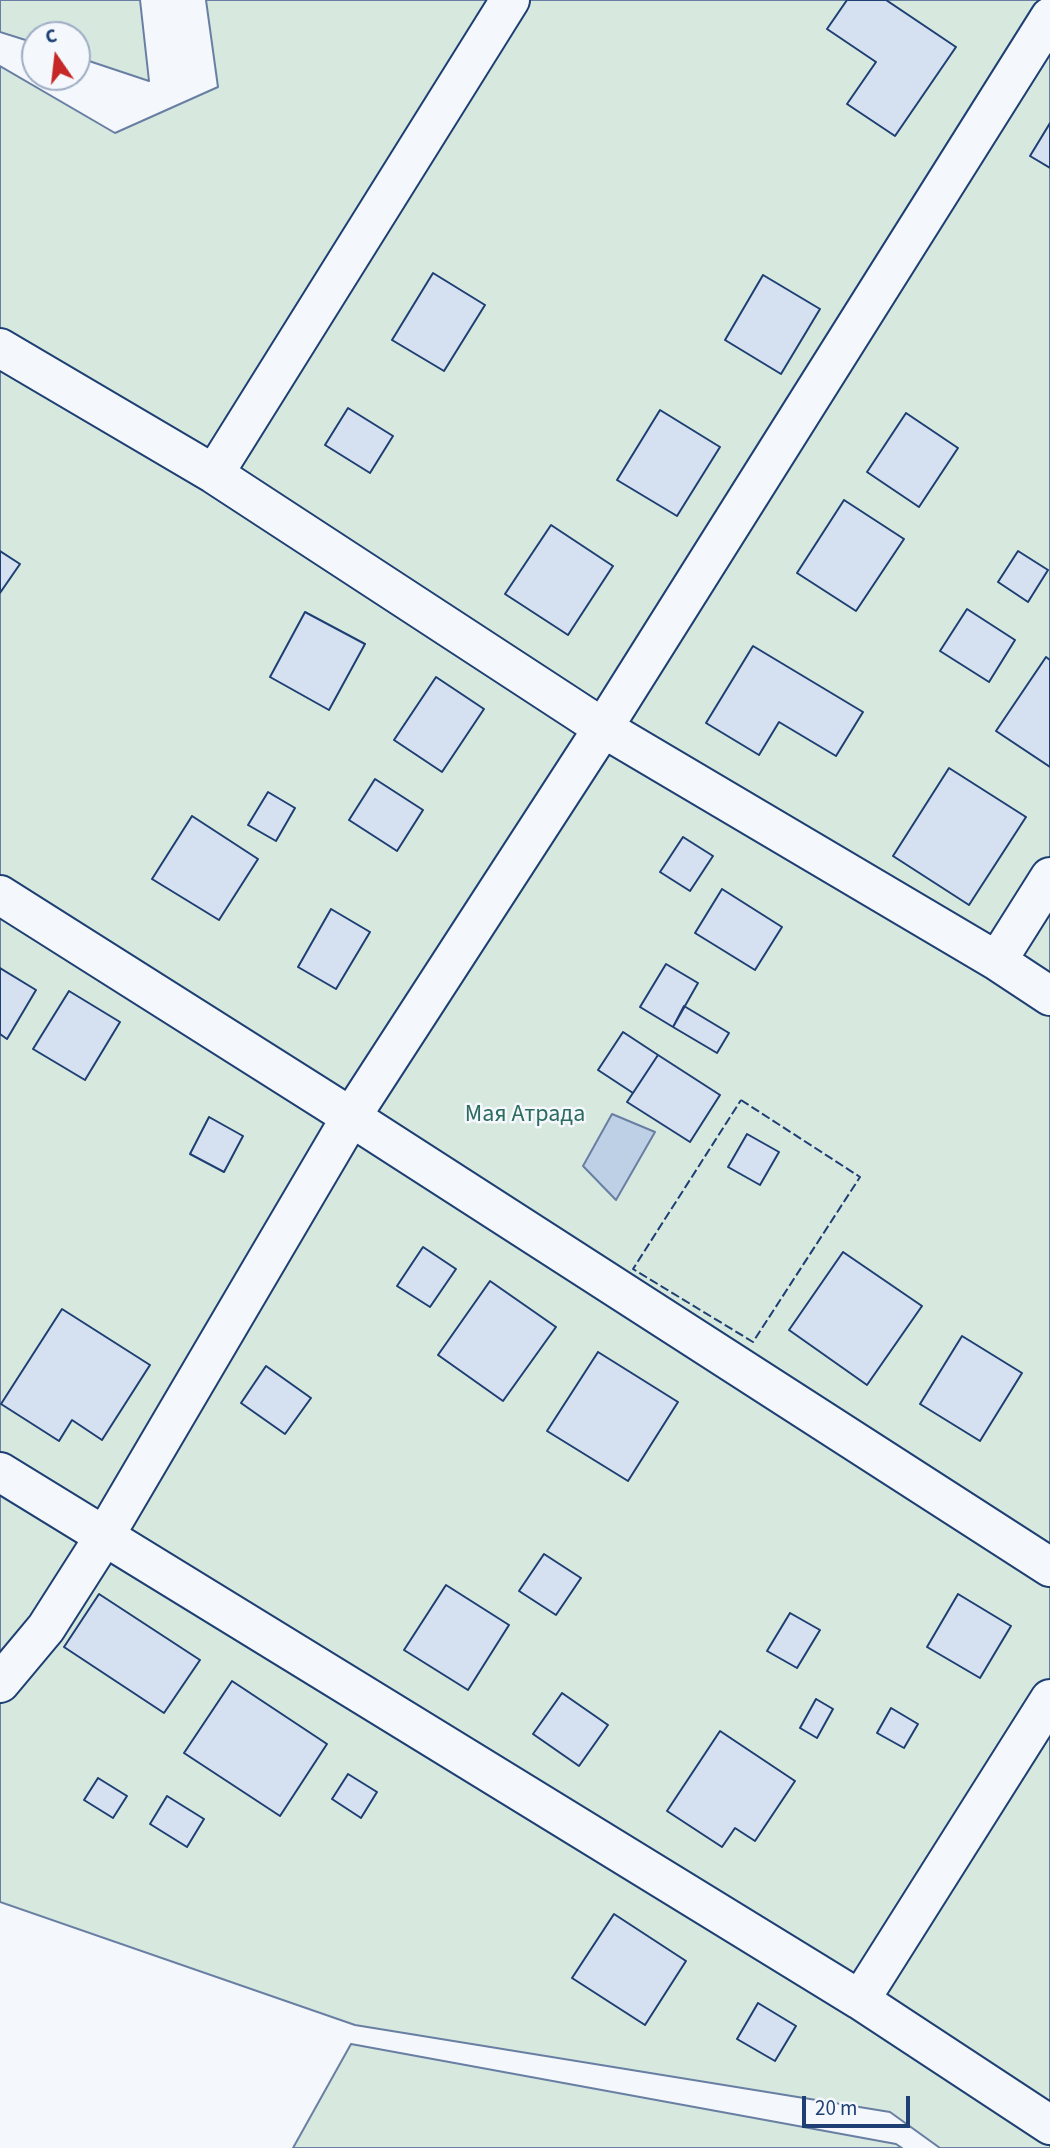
<!DOCTYPE html>
<meta charset="utf-8">
<style>
body{margin:0}
#map{position:relative;width:1050px;height:2148px;overflow:hidden;background:#f4f7fb;font-family:"Source Sans 3",sans-serif}
canvas{display:block}
.north{position:absolute;left:21px;top:21px;width:70px;height:70px;box-sizing:border-box;background:#f4f7fb;border:2px solid #9eadc5;border-radius:50%;rotate:346deg;font-size:19px;font-weight:700;line-height:28px;text-align:center;color:#1d3f73}
.north::after{content:'';display:block;margin:auto;width:24px;height:32px;background:#c62828;clip-path:polygon(50% 0,100% 100%,50% 72%,0 100%)}
.scale{position:absolute;left:802px;top:2096px;width:108px;height:32px;box-sizing:border-box;border:4px solid #1d3f73;border-top:0;padding-left:9px;font-size:21px;line-height:24px;white-space:nowrap;color:#1d3f73;-webkit-text-stroke:5px #f4f7fb;paint-order:stroke}
</style>
<div id="map">
<canvas width="1050" height="2148"></canvas>
<div class="north">С</div>
<div class="scale">20 m</div>
</div>
<script>
const context = document.querySelector('canvas').getContext('2d');
context.lineJoin = 'round';
function fillPath(path, color) {
  context.fillStyle = color;
  context.fill(path, 'evenodd');
}
function toPath(rows) {
  const path = new Path2D();
  for (const r of rows) {
    path.moveTo(r[0], r[1]);
    for (let i = 2; i < r.length; i += 2) path.lineTo(r[i], r[i + 1]);
  }
  return path;
}
function trace(path, color, width, dash) {
  context.strokeStyle = color;
  context.lineWidth = width;
  context.lineCap = dash ? 'butt' : 'round';
  context.setLineDash(dash || []);
  context.stroke(path);
}
function write(font, color, halo, rows, align = 'center') {
  context.font = font + ' "Source Sans 3",sans-serif';
  context.lineWidth = 5;
  context.setLineDash([]);
  context.textBaseline = 'middle';
  context.strokeStyle = halo;
  context.fillStyle = color;
  for (const [text, x, y, turn = 0] of rows) {
    context.save();
    context.translate(x, y);
    context.rotate((+turn || 0) * Math.PI / 180);
    context.textAlign = isNaN(turn) ? turn : align;
    if (halo) context.strokeText(text, 0, 0);
    context.fillText(text, 0, 0);
    context.restore();
  }
}
const green = toPath([
 [0,0,140,0,149,81,77,57,77,35,35,35,35,43,0,32,0,0],
 [206,0,1050,0,1050,2148,940,2148,890,2112,355,2025,0,1902,0,66,115,133,218,87,206,0],
 [351,2044,896,2144,902,2148,293,2148,351,2044]
]);
fillPath(green, '#d7e8df');
trace(green, '#687fa3', 2);
const water = toPath([
 [612,1114,655,1132,616,1200,583,1166,612,1114]
]);
fillPath(water, '#bed0e5');
trace(water, '#687fa3', 2);
const building = toPath([
 [847,0,886,0,956,47,895,136,847,104,876,62,827,29,847,0],
 [1050,123,1050,168,1030,156,1050,123],
 [433,273,485,305,444,371,392,340,433,273],
 [763,275,820,309,781,374,725,340,763,275],
 [348,408,393,436,370,473,325,445,348,408],
 [660,410,720,447,677,516,617,480,660,410],
 [906,413,958,448,919,507,867,472,906,413],
 [844,500,904,539,856,611,797,573,844,500],
 [551,525,613,566,568,635,505,594,551,525],
 [0,551,20,564,0,593,0,551],
 [1018,551,1048,570,1028,602,998,582,1018,551],
 [967,609,1015,640,989,682,940,651,967,609],
 [305,612,365,644,329,710,270,677,305,612],
 [753,646,863,712,836,756,779,722,759,755,706,723,753,646],
 [1046,657,1050,660,1050,767,996,731,1046,657],
 [436,677,484,709,442,772,394,740,436,677],
 [949,768,1026,817,969,905,893,856,949,768],
 [375,779,423,810,397,851,349,820,375,779],
 [268,792,295,808,276,841,248,825,268,792],
 [192,816,258,859,219,920,152,879,192,816],
 [683,837,713,856,690,891,660,872,683,837],
 [722,889,782,927,755,970,695,933,722,889],
 [331,909,370,932,336,989,298,967,331,909],
 [666,964,698,983,673,1027,640,1007,666,964],
 [0,968,36,990,7,1039,0,1034,0,968],
 [69,991,120,1022,85,1080,33,1049,69,991],
 [684,1006,729,1033,717,1053,673,1027,684,1006],
 [623,1032,658,1055,633,1093,598,1070,623,1032],
 [658,1055,720,1095,690,1142,627,1102,658,1055],
 [209,1117,243,1136,224,1172,190,1154,209,1117],
 [747,1134,779,1152,760,1185,728,1167,747,1134],
 [423,1247,456,1269,430,1307,397,1286,423,1247],
 [843,1252,922,1306,867,1385,789,1330,843,1252],
 [490,1281,556,1327,503,1401,438,1355,490,1281],
 [62,1309,150,1365,102,1440,72,1420,59,1441,1,1404,62,1309],
 [962,1336,1022,1373,980,1441,920,1404,962,1336],
 [598,1352,678,1402,628,1481,547,1431,598,1352],
 [266,1366,311,1398,285,1434,241,1403,266,1366],
 [544,1554,581,1578,556,1615,519,1591,544,1554],
 [446,1585,509,1625,468,1690,404,1650,446,1585],
 [99,1594,200,1660,164,1713,64,1647,99,1594],
 [958,1594,1011,1626,980,1678,927,1647,958,1594],
 [790,1613,820,1630,797,1668,767,1651,790,1613],
 [232,1681,327,1744,280,1816,184,1753,232,1681],
 [562,1693,608,1725,579,1766,533,1734,562,1693],
 [816,1699,833,1709,817,1738,800,1728,816,1699],
 [891,1708,918,1724,904,1748,877,1733,891,1708],
 [720,1731,795,1781,755,1841,735,1828,722,1847,667,1811,720,1731],
 [348,1774,377,1792,361,1818,332,1799,348,1774],
 [98,1778,127,1796,113,1818,84,1800,98,1778],
 [167,1796,204,1819,187,1847,150,1824,167,1796],
 [614,1914,686,1961,645,2025,572,1978,614,1914],
 [758,2003,796,2026,775,2061,737,2039,758,2003]
]);
fillPath(building, '#d5e0f0');
trace(building, '#1d3f73', 2);
const minor = toPath([
 [0,348,214,474,603,728,997,961,1050,996],
 [214,474,510,0],
 [0,895,351,1117,1050,1567],
 [997,961,1050,877],
 [0,1472,860,2000,1050,2125],
 [0,1683,46,1628,104,1537,351,1117,603,728,1050,17],
 [860,2000,1050,1699]
]);
trace(minor, '#1d3f73', 42);
trace(minor, '#f4f7fb', 38);
trace(toPath([
 [741,1100,860,1177,753,1342,633,1269,741,1100]
]), '#1d3f73', 2, [9, 3.5]);
write('24px', '#2c6c60', '#f4f7fb', [
 ["Мая Атрада",525,1116]
]);
</script>
